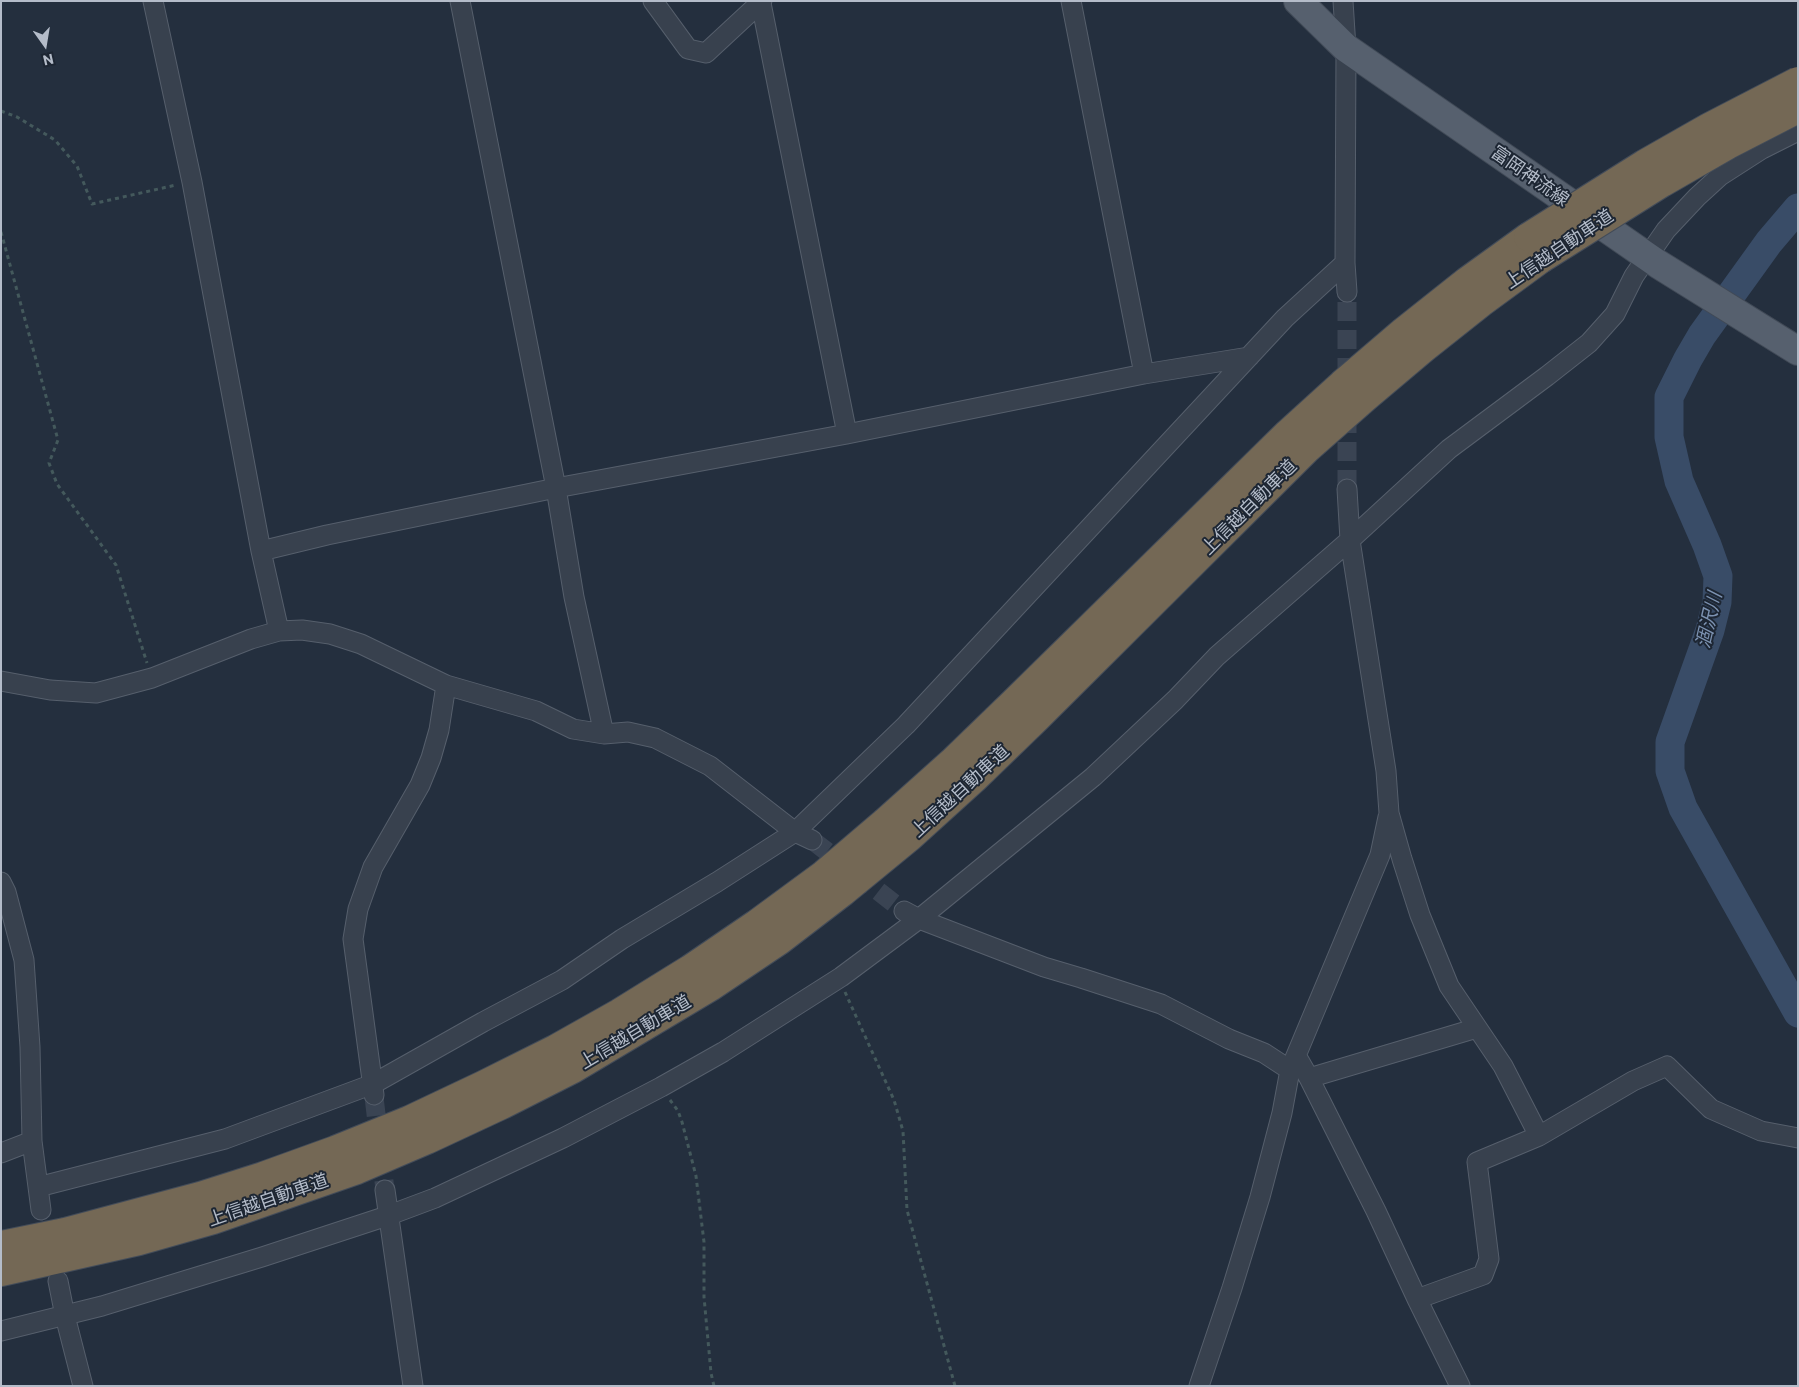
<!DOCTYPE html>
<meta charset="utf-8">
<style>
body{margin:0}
#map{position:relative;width:1799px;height:1387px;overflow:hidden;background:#242f3e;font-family:Commissioner,sans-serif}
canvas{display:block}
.frame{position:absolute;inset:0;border:2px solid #b4bcc9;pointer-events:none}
.north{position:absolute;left:20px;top:20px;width:50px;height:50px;-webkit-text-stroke:4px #1d2633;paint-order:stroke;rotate:167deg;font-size:14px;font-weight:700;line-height:20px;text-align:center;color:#b4bcc9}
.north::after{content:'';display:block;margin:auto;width:18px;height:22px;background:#b4bcc9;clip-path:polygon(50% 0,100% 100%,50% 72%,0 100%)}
</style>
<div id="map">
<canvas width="1799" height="1387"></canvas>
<div class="frame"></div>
<div class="north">N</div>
</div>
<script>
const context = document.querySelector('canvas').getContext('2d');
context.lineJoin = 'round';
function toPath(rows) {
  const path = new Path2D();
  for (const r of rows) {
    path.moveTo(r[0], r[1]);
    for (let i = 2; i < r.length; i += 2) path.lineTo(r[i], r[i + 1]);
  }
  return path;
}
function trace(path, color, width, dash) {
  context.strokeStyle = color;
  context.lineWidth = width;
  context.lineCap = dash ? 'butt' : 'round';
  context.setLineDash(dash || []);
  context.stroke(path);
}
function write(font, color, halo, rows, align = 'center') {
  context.font = font + ' Commissioner,"Noto Sans JP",sans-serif';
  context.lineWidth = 4;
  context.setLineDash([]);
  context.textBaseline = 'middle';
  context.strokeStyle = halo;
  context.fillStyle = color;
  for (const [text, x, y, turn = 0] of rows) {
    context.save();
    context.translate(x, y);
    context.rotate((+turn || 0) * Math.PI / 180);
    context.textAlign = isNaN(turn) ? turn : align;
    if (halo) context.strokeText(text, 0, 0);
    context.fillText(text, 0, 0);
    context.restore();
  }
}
trace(toPath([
 [1798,208,1769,242,1702,335,1688,359,1669,397,1669,437,1679,481,1707,545,1718,576,1717,602,1710,630,1670,742,1670,771,1683,808,1798,1013]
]), '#394c67', 29);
trace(toPath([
 [1347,489,1347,292],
 [812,840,904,911],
 [374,1097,385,1190]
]), '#3a4453', 19, [19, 9]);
const street = toPath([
 [153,1,192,182,261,551,279,631],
 [460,1,556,488,574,597,604,734],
 [653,1,688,49,706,53,762,1],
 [1071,1,1144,374],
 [1343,1,1346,48,1345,263,1347,292],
 [761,3,847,434],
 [1347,489,1350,540,1386,771,1389,813,1402,859,1420,915,1449,986,1503,1066,1539,1136,1633,1081,1667,1066,1711,1109,1761,1131,1798,1138],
 [261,551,327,535,556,488,847,434,1144,374,1249,357],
 [1,681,50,690,96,693,152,678,251,639,279,631,302,630,330,634,361,644,446,685,536,711,573,729,604,734,628,732,655,738,710,766,795,832,812,840],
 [1,882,6,892,24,960,30,1047,32,1141,41,1210],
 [904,911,919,919,1044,967,1081,978,1161,1004,1229,1039,1264,1053,1290,1070],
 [1297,1057,1309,1078,1376,1211,1417,1299,1460,1386],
 [1309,1078,1477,1028],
 [374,1095,353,939,358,909,373,867,420,785,431,758,439,730,446,685],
 [1,1153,32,1141],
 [38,1187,225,1139,373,1084,483,1022,562,980,622,939,717,882,795,832,906,725,1285,318,1345,263],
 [385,1190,413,1386],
 [58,1281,65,1316,83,1386],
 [1417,1299,1483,1275,1489,1259,1477,1162,1539,1136],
 [1,1331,102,1306,262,1257,387,1216,435,1198,563,1138,661,1087,723,1052,841,977,919,919,1093,777,1175,700,1217,656,1350,540,1449,449,1547,376,1589,343,1615,314,1634,276,1666,230,1697,197,1720,176,1762,149,1798,131],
 [1199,1386,1232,1288,1260,1197,1282,1113,1290,1070,1380,855,1388,817]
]);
const primary = toPath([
 [1298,1,1346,48,1658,264,1798,351]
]);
const highway = toPath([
 [1,1245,65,1232,200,1196,263,1176,335,1150,409,1120,483,1085,555,1049,619,1013,690,969,756,924,824,874,885,822,952,762,1014,702,1288,433,1342,384,1404,331,1467,281,1528,237],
 [1,1272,139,1241,213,1220,357,1170,427,1140,502,1105,573,1069,712,986,779,941,843,892,910,837,974,779,1036,719,1306,450,1365,398,1423,349,1481,303,1541,259]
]);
trace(street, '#565f6c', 21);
trace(primary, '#414a57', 30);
trace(highway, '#434c59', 30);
trace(toPath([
 [1,111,17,117,55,140,77,166,92,204,176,185],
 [1,232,58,440,49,463,57,484,116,565,147,663],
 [845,992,894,1100,903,1131,907,1210,955,1386],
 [670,1100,678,1111,682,1122,696,1176,704,1242,704,1297,711,1373,714,1386]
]), '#44595c', 3, [4, 4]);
trace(street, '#38414e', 19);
trace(primary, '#56606e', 28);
trace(highway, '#746855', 28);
const highwayBridge = toPath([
 [1528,237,1644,164,1709,127,1798,81],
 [1541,259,1662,183,1728,145,1798,109]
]);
trace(highwayBridge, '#434c59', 30, []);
trace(highwayBridge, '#746855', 28);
write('18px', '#b4bcc9', '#1d2633', [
 ["富岡神流線",1530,176,35],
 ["上信越自動車道",1559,249,-34],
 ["上信越自動車道",1249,507,-45],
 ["上信越自動車道",960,791,-43],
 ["上信越自動車道",635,1032,-31],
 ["上信越自動車道",268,1200,-19]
]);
write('italic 19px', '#7c92b1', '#1d2633', [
 ["涸沢川",1709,620,-77]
]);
</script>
